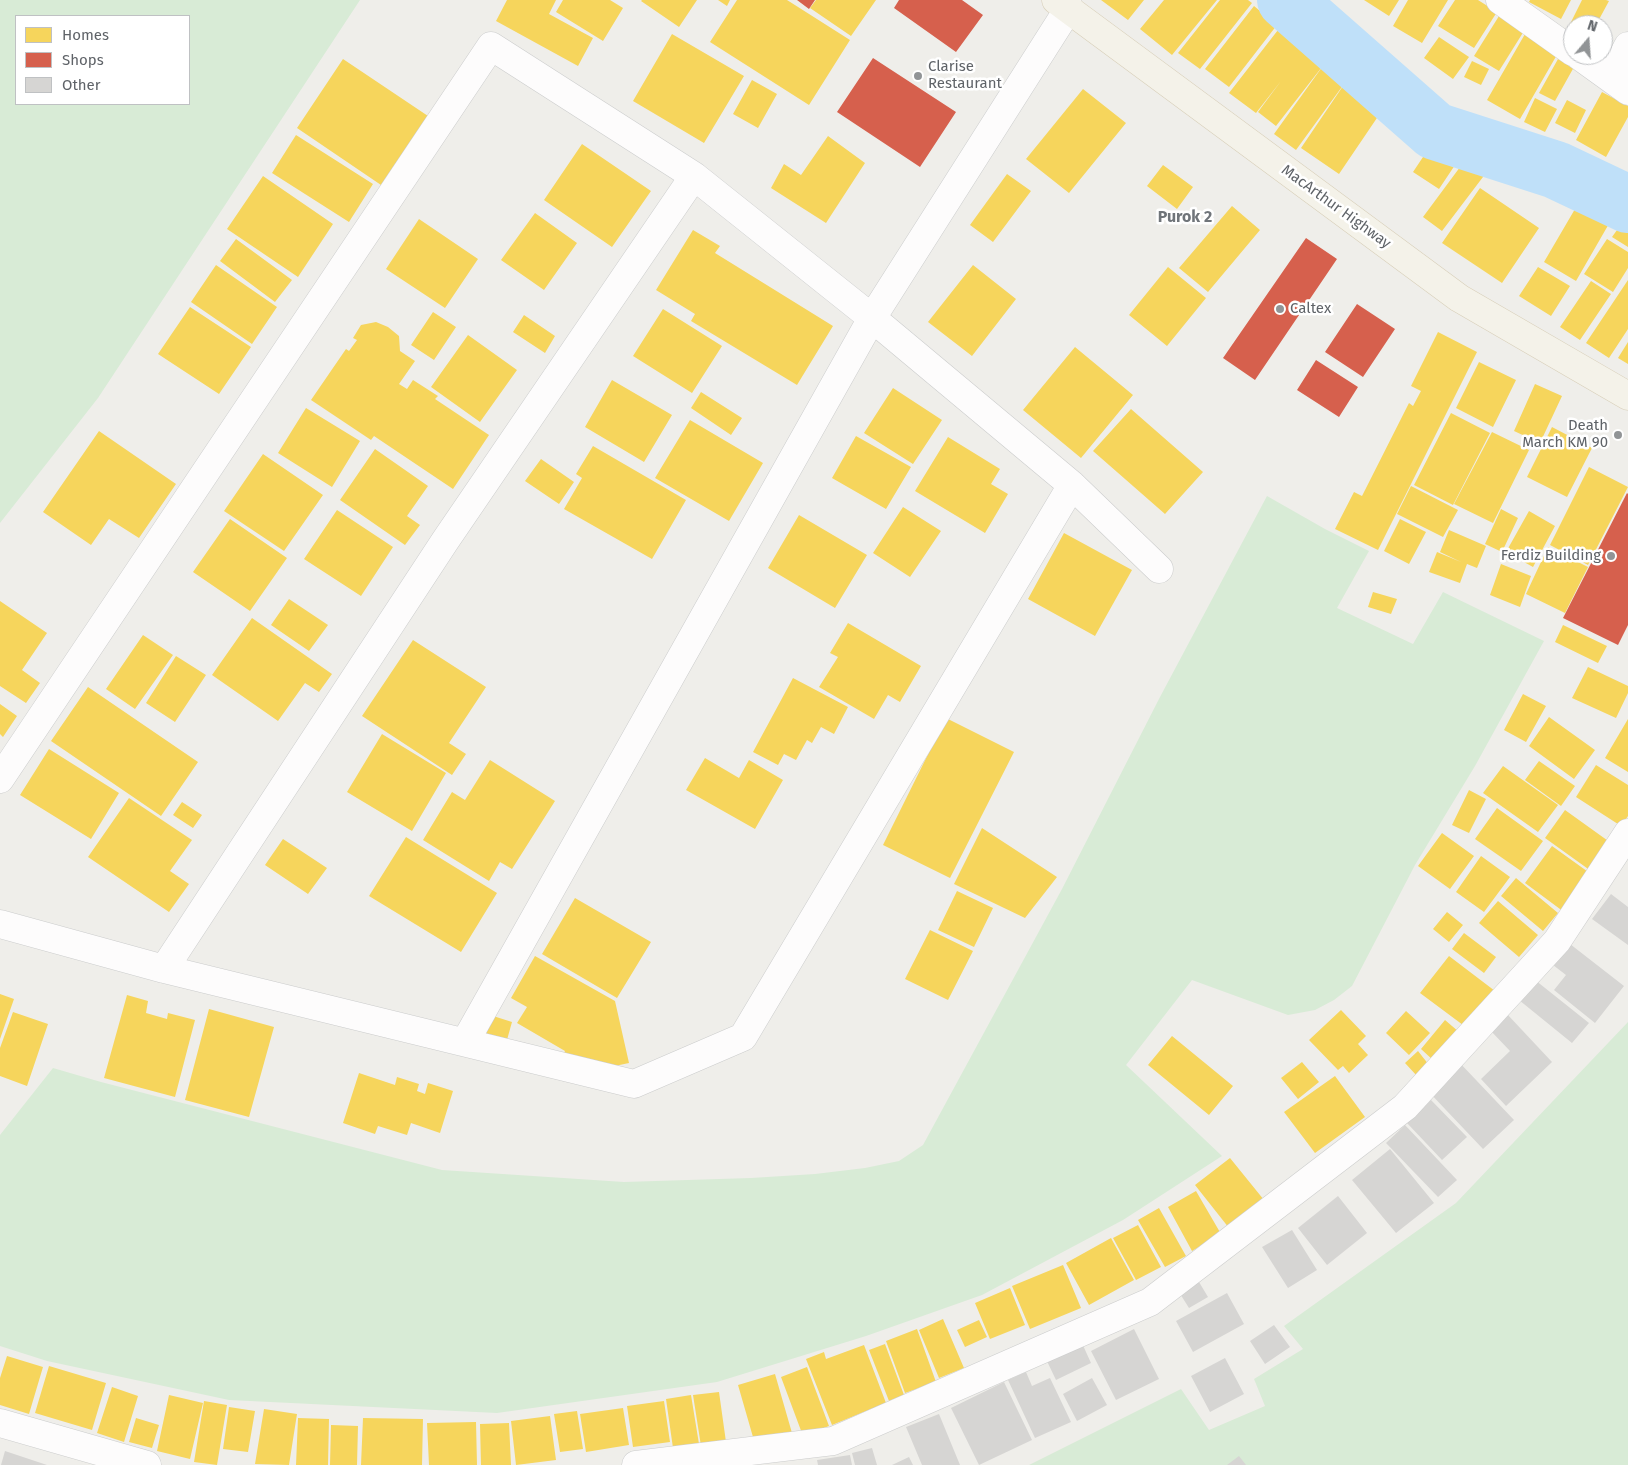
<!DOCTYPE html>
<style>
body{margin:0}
#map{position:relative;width:1628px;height:1465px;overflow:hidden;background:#efeeea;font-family:"Fira Sans",sans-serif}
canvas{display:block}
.legend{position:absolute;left:15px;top:15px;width:175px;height:90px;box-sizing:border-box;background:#fff;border:1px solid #bfc1c3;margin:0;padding:6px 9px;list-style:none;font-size:15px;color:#5f6368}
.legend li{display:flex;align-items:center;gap:10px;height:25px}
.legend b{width:25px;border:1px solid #bfc1c3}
.north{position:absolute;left:1563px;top:15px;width:50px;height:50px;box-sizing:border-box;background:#fff;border:1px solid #bfc1c3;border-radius:50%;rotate:18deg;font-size:14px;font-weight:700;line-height:20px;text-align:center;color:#5f6368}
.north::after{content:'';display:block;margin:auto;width:18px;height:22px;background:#919496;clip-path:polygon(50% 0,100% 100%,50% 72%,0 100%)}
</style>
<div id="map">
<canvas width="1628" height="1465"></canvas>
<ul class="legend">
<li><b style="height:14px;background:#f6d55c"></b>Homes</li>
<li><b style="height:14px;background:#d6604d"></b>Shops</li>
<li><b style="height:14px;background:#d6d5d3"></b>Other</li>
</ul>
<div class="north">N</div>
</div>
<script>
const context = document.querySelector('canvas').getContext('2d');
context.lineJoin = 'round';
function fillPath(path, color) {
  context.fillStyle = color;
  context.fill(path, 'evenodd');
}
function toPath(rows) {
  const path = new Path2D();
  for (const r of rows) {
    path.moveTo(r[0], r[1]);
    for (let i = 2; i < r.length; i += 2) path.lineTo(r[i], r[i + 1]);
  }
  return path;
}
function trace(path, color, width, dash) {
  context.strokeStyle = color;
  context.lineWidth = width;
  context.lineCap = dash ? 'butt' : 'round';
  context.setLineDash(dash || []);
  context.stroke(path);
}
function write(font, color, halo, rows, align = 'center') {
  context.font = font + ' "Fira Sans",sans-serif';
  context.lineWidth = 5;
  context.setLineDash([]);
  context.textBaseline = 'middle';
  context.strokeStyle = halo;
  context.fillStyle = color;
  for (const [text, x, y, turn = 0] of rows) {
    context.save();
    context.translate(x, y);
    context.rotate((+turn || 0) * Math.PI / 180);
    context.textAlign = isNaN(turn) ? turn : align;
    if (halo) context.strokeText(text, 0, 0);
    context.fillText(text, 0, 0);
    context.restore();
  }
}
fillPath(toPath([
 [0,0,360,0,98,398,0,523],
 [16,16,189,16,189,104,16,104],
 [1267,496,1325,529,1369,551,1337,608,1413,644,1443,592,1544,641,1475,766,1415,865,1352,986,1334,1000,1315,1010,1288,1015,1192,980,1126,1065,1222,1156,1123,1220,982,1295,866,1336,717,1382,497,1413,229,1400,47,1361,0,1346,0,1135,53,1068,101,1082,442,1170,624,1182,751,1178,815,1174,865,1168,899,1161,923,1145,1062,889,1160,697],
 [1628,1022,1628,1465,1029,1465,1181,1389,1209,1430,1265,1406,1254,1379,1303,1349,1284,1326,1456,1203]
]), '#d8ebd6');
fillPath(toPath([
 [507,0,556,0,549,14,593,38,578,66,496,21],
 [563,0,610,0,623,8,603,41,556,12],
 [642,0,697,0,679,27,641,1],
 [718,0,730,0,727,6],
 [737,0,787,0,850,40,809,105,710,42],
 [816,0,876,0,851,36,810,8],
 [1101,0,1144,0,1128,20],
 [1164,0,1217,0,1172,55,1140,29],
 [1220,0,1248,0,1252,3,1200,69,1178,53],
 [1364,0,1399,0,1389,16],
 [1408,0,1448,0,1422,43,1393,26],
 [1455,0,1478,0,1497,12,1474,48,1438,26],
 [1530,0,1571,0,1561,19,1529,2],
 [1582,0,1606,0,1609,1,1596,25,1573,25,1573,30,1568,28],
 [1254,6,1277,25,1229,87,1205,69],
 [1499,16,1524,31,1499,71,1474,56],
 [1285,21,1352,73,1296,150,1274,134,1325,63,1276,126,1258,112,1281,81,1256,113,1229,93],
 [672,34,744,76,704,143,633,101],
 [1525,34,1558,53,1520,119,1487,100],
 [1439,37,1469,57,1453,79,1424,58],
 [343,59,428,116,381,185,297,128],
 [1558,59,1574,67,1555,101,1539,93],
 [1472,61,1489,69,1481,85,1464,77],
 [752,80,777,94,758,128,733,114],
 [1343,86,1381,112,1339,174,1301,148],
 [1083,89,1126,123,1069,193,1026,159],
 [1602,92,1628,106,1628,117,1606,157,1576,140],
 [1535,98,1557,109,1545,132,1524,122],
 [1567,100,1586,110,1575,133,1555,123],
 [296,135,373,184,349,222,272,173],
 [828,136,865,163,826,223,771,188,784,164,801,175],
 [582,144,651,191,612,247,544,200],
 [1431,145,1457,162,1439,189,1413,172],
 [1466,159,1486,173,1442,231,1423,217],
 [1163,165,1193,187,1177,209,1147,186],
 [1007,174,1031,191,993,242,970,225],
 [263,176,333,224,298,277,227,229],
 [1480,188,1539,228,1502,283,1442,243],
 [1582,197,1614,215,1576,281,1544,262],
 [1232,206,1260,230,1208,292,1179,268],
 [535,213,577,243,544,290,501,260],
 [1627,216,1628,217,1628,247,1612,237],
 [419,219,478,259,445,308,386,269],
 [693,230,720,246,715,253,833,326,797,385,691,321,695,314,656,290],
 [236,239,292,280,275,302,220,261],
 [1607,239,1628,252,1628,268,1613,292,1584,274],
 [216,265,277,307,252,344,191,302],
 [973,265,1016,299,972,356,928,322],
 [1168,267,1206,298,1167,346,1129,315],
 [1538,267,1570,286,1551,316,1519,296],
 [1628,280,1628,329,1609,358,1586,343],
 [1591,281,1611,294,1580,340,1560,327],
 [190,307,251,347,219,394,158,354],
 [663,309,722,346,692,393,633,356],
 [433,312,456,327,434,360,411,345],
 [524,315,555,336,545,353,513,332],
 [376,322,388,327,399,336,400,351,415,361,399,384,407,389,413,380,438,396,435,399,489,435,453,489,374,436,371,440,311,400,346,349,349,351,357,340,353,338,361,325],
 [1438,332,1477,352,1378,550,1335,529,1354,492,1362,496,1409,403,1413,406,1421,391,1411,386],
 [468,335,517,370,480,422,431,387],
 [1628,342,1628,364,1618,358],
 [1075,347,1133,395,1081,458,1023,410],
 [1479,362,1516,380,1493,427,1456,408],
 [612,380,672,415,644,462,585,427],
 [1535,384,1562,396,1540,443,1514,431],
 [893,388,942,420,913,464,864,433],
 [701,392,742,418,731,435,691,408],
 [306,408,360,441,332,487,278,453],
 [1131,409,1203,472,1165,514,1093,451],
 [1451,413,1490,433,1453,505,1414,485],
 [690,420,763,463,729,521,655,478],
 [1552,427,1592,448,1567,497,1527,477],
 [99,431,176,484,139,538,109,519,91,545,43,512],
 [1492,432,1529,450,1493,523,1454,504],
 [856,436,911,467,886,509,832,478],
 [948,437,1000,469,991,484,1008,494,985,533,915,491],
 [593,446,686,500,652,559,564,509,582,478,576,474],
 [375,449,428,486,407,516,420,525,405,545,340,500],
 [263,454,323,495,284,551,224,511],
 [541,459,574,482,559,504,525,481],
 [1589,467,1628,487,1588,565,1550,545],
 [1411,486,1458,510,1443,537,1397,514],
 [903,507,941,531,910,577,873,553],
 [1501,509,1518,518,1502,552,1485,544],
 [337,510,393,547,361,596,304,559],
 [1529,511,1555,526,1533,567,1506,552],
 [799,515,867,555,835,608,768,568],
 [230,519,287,558,250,611,193,572],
 [1400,519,1426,532,1409,564,1384,551],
 [1449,530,1486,546,1477,568,1467,564,1460,583,1429,572,1437,552,1461,562,1440,552],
 [1064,533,1132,570,1095,636,1028,599],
 [1548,547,1588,567,1565,613,1526,594],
 [1501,564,1531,576,1520,607,1490,595],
 [1373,592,1397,599,1391,614,1368,607],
 [289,599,328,625,309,651,271,625],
 [0,601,47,633,22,670,40,683,26,703,0,686],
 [252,618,332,674,319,692,305,683,278,721,212,675],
 [848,623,921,666,900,702,888,695,874,719,819,687,838,657,830,653],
 [1563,625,1607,646,1598,663,1555,642],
 [143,635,173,655,135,709,106,689],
 [413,640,486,687,449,743,466,754,452,775,362,716],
 [176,656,206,675,175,722,146,703],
 [1588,667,1628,686,1628,693,1616,718,1572,698],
 [793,678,848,707,834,734,821,727,812,743,807,740,796,760,784,754,778,765,753,752],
 [88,687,198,762,161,816,51,741],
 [1523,694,1546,706,1526,742,1504,730],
 [0,704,17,716,3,737,0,734],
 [1549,717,1595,750,1574,779,1529,746],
 [946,718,1014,752,950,878,883,845],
 [1628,719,1628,772,1605,758],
 [382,734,446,773,412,831,347,792],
 [49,749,119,793,91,839,20,795],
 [705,758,739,778,749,760,783,780,755,829,686,790],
 [490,760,555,801,512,869,500,862,489,881,423,840,452,792,465,800],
 [1539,761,1575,786,1561,806,1525,780],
 [1596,765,1628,785,1628,816,1621,826,1576,797],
 [1503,766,1558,805,1538,832,1483,793],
 [1469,790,1486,799,1469,833,1452,825],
 [129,798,192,840,170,871,189,884,169,912,88,857],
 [182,802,202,815,193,828,173,815],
 [1497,808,1543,841,1521,871,1475,839],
 [1565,810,1611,843,1591,871,1545,838],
 [982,828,1057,877,1025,918,954,884],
 [1442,833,1474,856,1450,889,1418,866],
 [406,837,497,893,461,952,369,896],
 [283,839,327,868,308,894,265,865],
 [1552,846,1591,874,1564,912,1525,883],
 [1481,856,1510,877,1484,912,1456,892],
 [1516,878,1558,913,1543,931,1501,896],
 [957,891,993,908,974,947,938,930],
 [575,898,651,942,617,998,542,954],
 [1498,901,1538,935,1519,957,1479,923],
 [1447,912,1463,925,1449,942,1433,929],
 [930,930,973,951,948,1000,905,979],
 [1464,933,1496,957,1484,973,1452,949],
 [535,956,615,1001,629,1063,610,1067,562,1057,565,1051,517,1023,527,1007,511,998],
 [1449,956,1495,991,1467,1028,1420,993],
 [0,994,14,999,0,1039],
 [127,995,148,1001,146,1013,167,1019,168,1013,195,1020,175,1097,104,1078],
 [209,1009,274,1027,249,1117,185,1100],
 [1341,1010,1366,1036,1358,1044,1368,1055,1349,1073,1343,1066,1338,1070,1309,1040],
 [1406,1011,1430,1033,1409,1055,1386,1033],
 [13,1012,48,1024,27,1086,0,1076,0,1048],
 [490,1015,512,1022,505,1047,482,1041],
 [1445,1020,1459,1032,1434,1061,1421,1049],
 [1172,1036,1233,1086,1209,1115,1148,1065],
 [1418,1051,1429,1065,1417,1076,1405,1063],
 [1302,1062,1319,1082,1298,1099,1281,1078],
 [359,1073,395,1085,397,1077,419,1084,417,1091,425,1094,428,1083,453,1091,440,1133,411,1123,407,1135,378,1126,375,1134,343,1123],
 [1335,1076,1365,1117,1315,1153,1284,1112],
 [1230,1158,1264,1200,1229,1228,1195,1185],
 [1196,1191,1221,1234,1192,1251,1168,1207],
 [1159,1208,1186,1256,1165,1267,1138,1220],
 [1138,1225,1161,1267,1136,1280,1113,1238],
 [1111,1238,1134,1280,1089,1305,1066,1263],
 [1063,1265,1081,1308,1030,1329,1012,1286],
 [1010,1288,1025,1325,990,1339,975,1303],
 [943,1319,964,1368,939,1378,919,1330],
 [979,1320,987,1337,965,1347,957,1330],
 [917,1329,936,1382,905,1393,886,1341],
 [885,1344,904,1395,889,1401,869,1350],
 [864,1345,886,1403,832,1425,806,1359,824,1352,826,1359],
 [7,1356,43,1367,29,1414,0,1405,0,1378],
 [49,1366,106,1383,92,1430,35,1413],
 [807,1367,829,1426,803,1436,781,1377],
 [775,1374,792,1433,755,1444,738,1385],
 [112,1387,138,1396,124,1442,97,1433],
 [719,1392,726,1442,701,1446,693,1395],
 [169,1395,203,1403,190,1459,157,1451],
 [691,1395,699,1444,673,1448,666,1399],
 [204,1401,227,1405,217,1465,194,1462],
 [664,1401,670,1442,633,1447,627,1406],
 [229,1407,255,1411,248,1452,223,1449],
 [623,1408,629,1445,586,1452,580,1414],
 [264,1409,297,1414,289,1465,255,1464],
 [577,1411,583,1449,560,1452,554,1414],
 [550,1416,556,1460,516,1465,511,1421],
 [136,1418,159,1425,152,1448,129,1442],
 [298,1418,329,1419,328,1465,296,1465],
 [363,1418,423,1419,422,1465,361,1465],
 [476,1422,477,1465,429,1465,427,1423],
 [509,1423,511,1465,481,1465,480,1424],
 [331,1425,358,1426,357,1465,330,1465]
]), '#f6d55c');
fillPath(toPath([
 [797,0,815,0,809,9],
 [899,0,962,0,983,15,956,52,894,8],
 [873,58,956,112,920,167,837,112],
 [1306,238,1337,259,1255,380,1223,358],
 [1357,304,1395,329,1363,377,1325,352],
 [1316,360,1358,387,1339,417,1297,390],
 [1627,493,1628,494,1628,625,1618,645,1563,618]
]), '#d6604d');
trace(toPath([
 [1286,0,1435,131,1556,170,1628,204]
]), '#bfe0f9', 58);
fillPath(toPath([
 [1611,894,1628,907,1628,945,1592,919],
 [1570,944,1624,986,1595,1023,1554,990,1566,975,1553,965],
 [1535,980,1589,1023,1572,1043,1519,1000],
 [1507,1014,1552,1062,1506,1106,1481,1079,1510,1051,1490,1030],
 [1458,1061,1514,1120,1483,1149,1427,1090],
 [1431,1100,1467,1137,1442,1160,1407,1123],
 [1405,1125,1457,1180,1438,1197,1386,1143],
 [1390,1149,1434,1203,1396,1233,1352,1180],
 [1338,1196,1367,1233,1327,1265,1298,1228],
 [1292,1230,1317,1270,1288,1288,1262,1247],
 [1196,1277,1208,1297,1189,1308,1177,1289],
 [1227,1293,1244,1324,1193,1352,1176,1321],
 [1274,1325,1290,1347,1265,1364,1250,1341],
 [1134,1329,1159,1379,1116,1400,1091,1351],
 [1081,1341,1091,1363,1056,1380,1045,1357],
 [1225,1358,1244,1394,1210,1412,1191,1376],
 [1026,1372,1032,1386,1050,1378,1071,1422,1035,1438,1008,1380],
 [1092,1378,1107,1405,1077,1421,1063,1394],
 [1004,1382,1032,1440,979,1465,951,1408],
 [939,1414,960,1465,922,1465,906,1427],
 [872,1448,877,1465,855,1465,852,1453],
 [5,1451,47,1465,1,1465],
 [850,1455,852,1465,818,1465,817,1460],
 [1239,1456,1246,1465,1227,1465],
 [909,1457,913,1465,892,1465]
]), '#d6d5d3');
const minor = toPath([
 [1500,0,1573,52],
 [1578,55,1628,91],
 [1611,78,1628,46],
 [0,779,491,46,694,176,872,318,1072,485,1159,569],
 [0,924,164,969,634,1084,743,1037,1072,485],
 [164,969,445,541,694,176],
 [465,1042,872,318,1069,8],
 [0,1423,147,1465],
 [636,1465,833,1441,1150,1302,1405,1107,1557,941,1628,833]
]);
const major = toPath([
 [1056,0,1459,298,1628,396]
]);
trace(minor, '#cbcccc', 29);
trace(major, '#d7ceb8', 29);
trace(minor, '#fdfcfc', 28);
trace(major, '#f4f2e9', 28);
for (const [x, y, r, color] of [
 [918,76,5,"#919496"],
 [1280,309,5,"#919496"],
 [1618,435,5,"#919496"],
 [1611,556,5,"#919496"]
]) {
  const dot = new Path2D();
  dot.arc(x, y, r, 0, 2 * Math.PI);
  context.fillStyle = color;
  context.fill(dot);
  trace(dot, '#fff', 2);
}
write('15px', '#5f6368', '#fff', [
 ["Clarise",928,67],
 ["Restaurant",928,84],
 ["Caltex",1290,309],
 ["Death",1608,426,"right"],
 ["March KM 90",1608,443,"right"],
 ["Ferdiz Building",1601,556,"right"]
], 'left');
write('15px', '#5f6368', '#fff', [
 ["MacArthur Highway",1336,207,36]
]);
write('bold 16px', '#70757a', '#fff', [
 ["Purok 2",1185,218]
]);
</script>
